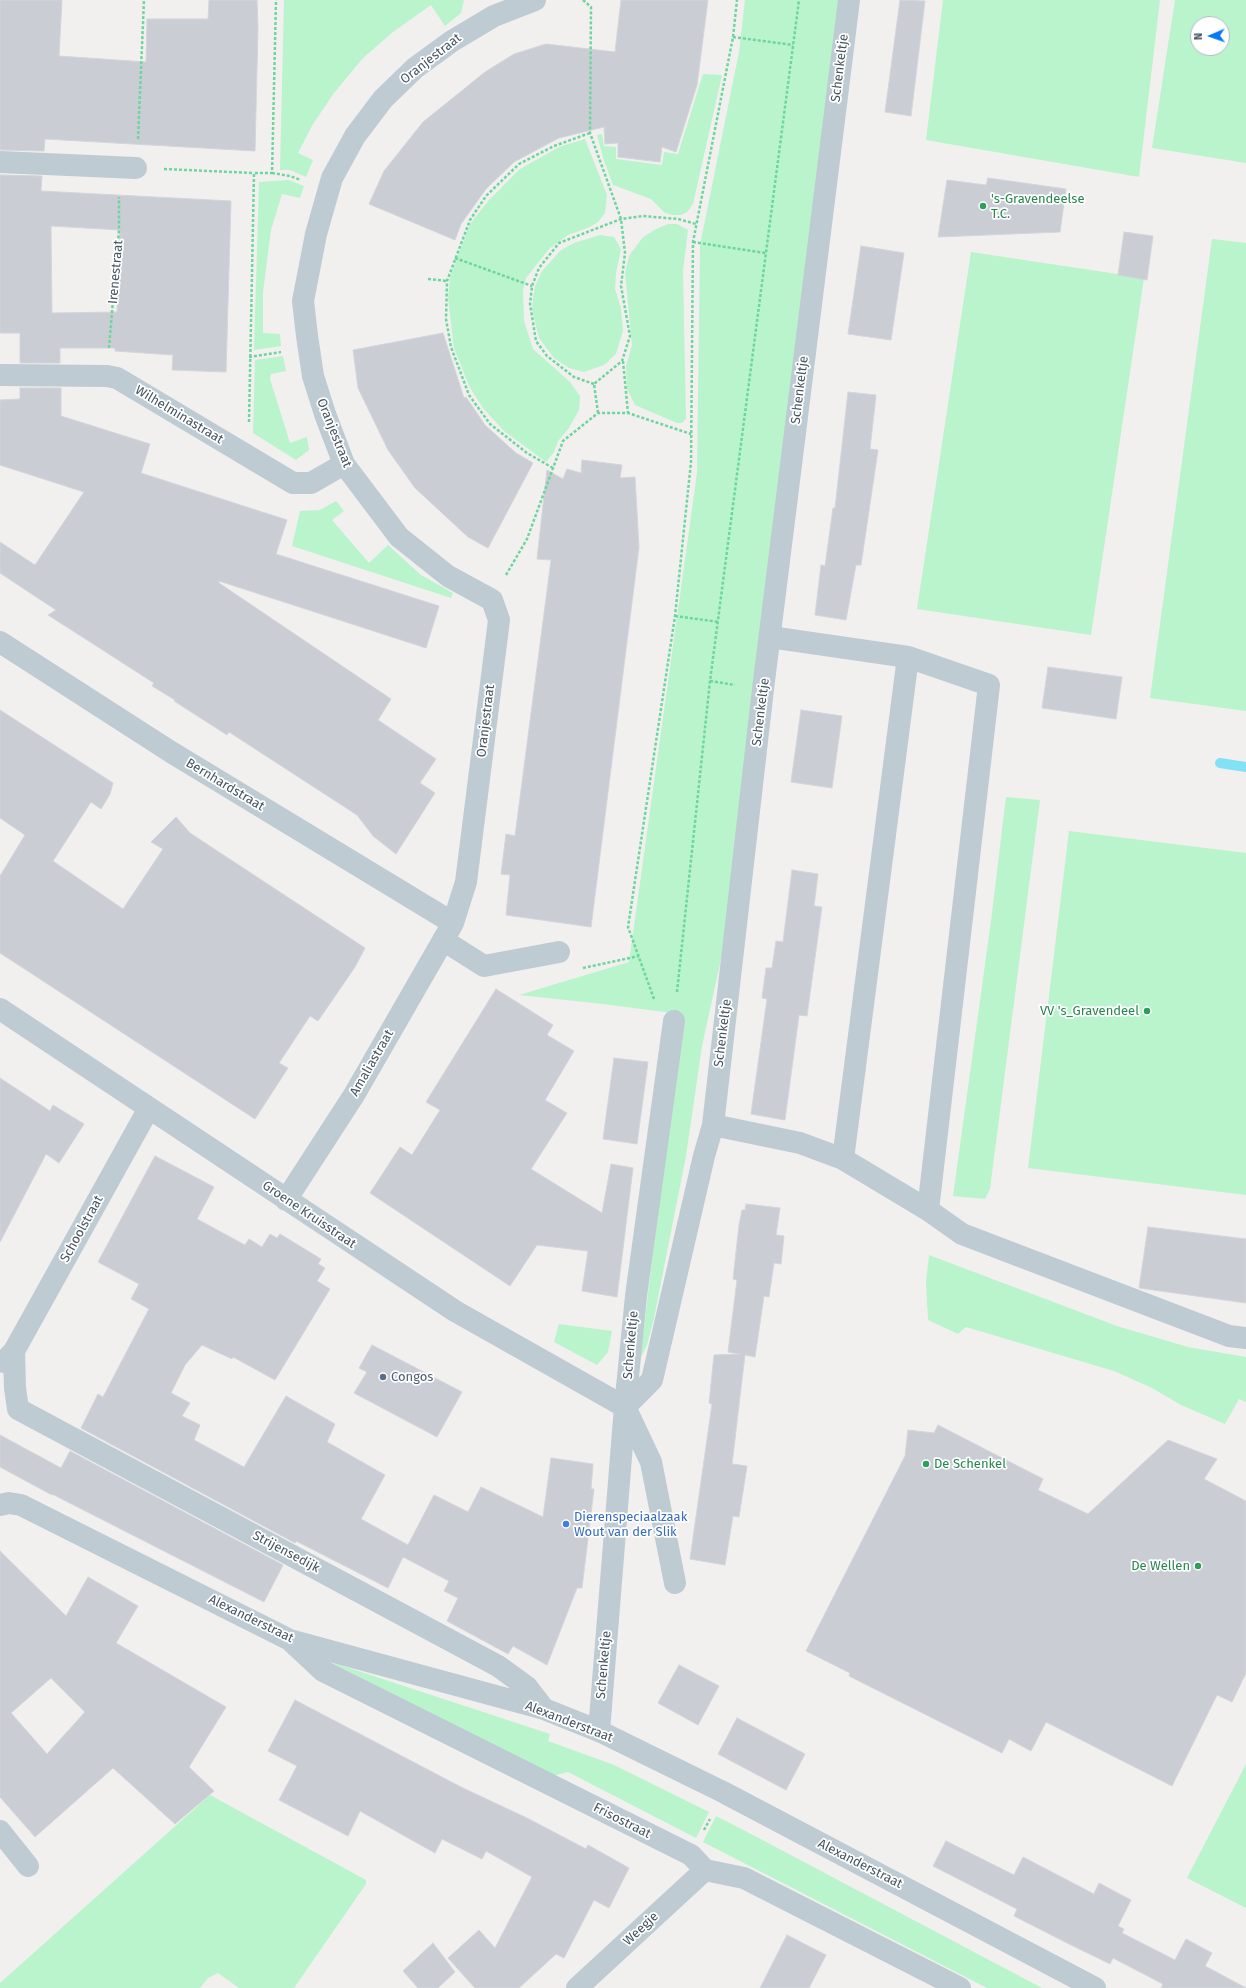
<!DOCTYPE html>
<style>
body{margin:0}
#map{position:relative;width:1246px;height:1988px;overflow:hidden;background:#f2efef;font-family:"Fira Sans",sans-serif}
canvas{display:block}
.north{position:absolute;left:1190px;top:16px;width:40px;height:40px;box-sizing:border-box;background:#fff;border:1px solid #b5bbbf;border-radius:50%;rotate:268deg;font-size:11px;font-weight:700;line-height:16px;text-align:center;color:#45545f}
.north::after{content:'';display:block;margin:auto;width:14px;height:18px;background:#0478f7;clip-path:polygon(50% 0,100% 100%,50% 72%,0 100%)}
</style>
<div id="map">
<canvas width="1246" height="1988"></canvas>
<div class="north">N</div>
</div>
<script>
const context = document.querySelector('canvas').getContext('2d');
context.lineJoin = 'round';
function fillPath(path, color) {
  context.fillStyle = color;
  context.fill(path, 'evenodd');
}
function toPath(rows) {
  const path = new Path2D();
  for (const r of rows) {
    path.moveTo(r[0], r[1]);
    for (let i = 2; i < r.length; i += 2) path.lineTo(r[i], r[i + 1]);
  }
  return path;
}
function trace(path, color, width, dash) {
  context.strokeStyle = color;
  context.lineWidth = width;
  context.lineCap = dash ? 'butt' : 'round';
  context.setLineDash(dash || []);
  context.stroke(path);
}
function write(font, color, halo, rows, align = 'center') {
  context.font = font + ' "Fira Sans",sans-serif';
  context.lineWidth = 3.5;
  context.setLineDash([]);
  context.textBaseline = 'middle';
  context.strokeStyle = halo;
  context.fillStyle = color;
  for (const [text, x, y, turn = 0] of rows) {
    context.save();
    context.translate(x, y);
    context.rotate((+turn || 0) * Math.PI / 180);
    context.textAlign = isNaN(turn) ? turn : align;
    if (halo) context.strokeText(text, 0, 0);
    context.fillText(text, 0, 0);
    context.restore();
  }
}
fillPath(toPath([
 [284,0,464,0,461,13,445,26,431,5,393,32,363,58,334,93,313,124,298,153,313,160,306,177,290,170,280,170],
 [745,0,839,0,723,950,702,1046,686,1156,654,1318,647,1345,640,1359,680,1033,680,1014,603,1004,519,995,629,962,697,473,700,245,739,52],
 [943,0,1160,0,1139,177,926,140],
 [1175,0,1246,0,1246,163,1152,148],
 [1198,24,1222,24,1222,48,1198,48],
 [703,74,722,75,693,204,687,212,681,215,673,215,665,213,651,199,613,185,604,161,597,135,602,134,604,146,616,147,616,159,662,165,664,152,678,154],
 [585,139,607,195,605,213,598,222,590,227,568,235,549,249,526,278,523,290,524,321,533,349,570,382,580,396,579,410,569,428,558,441,554,452,546,462,504,431,483,408,469,386,454,348,448,298,450,277,470,224,489,200,520,169,559,147],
 [289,180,304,186,300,198,282,194,271,230,263,292,263,333,280,334,281,346,254,350,259,182],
 [668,224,677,224,688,230,683,271,686,419,682,423,677,423,635,405,627,389,626,366,632,345,625,273,629,256,643,237,656,229],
 [600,235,614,237,621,249,616,273,615,289,621,308,623,331,616,354,604,365,584,372,569,368,554,358,539,338,532,310,533,298,535,286,542,271,561,250,574,243],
 [1212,239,1246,243,1246,711,1150,698],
 [971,252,1144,278,1091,635,917,609],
 [283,356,286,371,271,374,270,379,290,443,307,437,309,450,296,460,253,433,255,360],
 [336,501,344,511,332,520,369,563,388,545,421,575,453,593,451,598,292,546,300,511,320,510],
 [1006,797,1040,800,990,1189,985,1199,953,1196,991,921],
 [1069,831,1246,853,1246,1195,1028,1168],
 [929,1255,1117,1326,1188,1347,1246,1357,1246,1402,1239,1399,1225,1424,1181,1405,1152,1388,1114,1371,966,1327,958,1334,928,1320,926,1282],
 [559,1324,612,1331,608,1352,597,1365,554,1342],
 [328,1661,550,1734,548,1741,614,1765,709,1812,696,1838,568,1772,553,1776],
 [1246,1764,1246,1908,1187,1878],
 [210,1795,366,1880,366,1884,294,1988,239,1988,218,1973,208,1978,200,1988,0,1988,0,1983],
 [716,1816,751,1834,1042,1988,987,1988,703,1842]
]), '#b9f4cd');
trace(toPath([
 [1220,763,1246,767]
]), '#81e2f6', 10);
const building = toPath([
 [0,0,62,0,59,56,146,62,147,19,208,19,209,0,257,0,258,28,255,151,45,139,44,151,0,150,0,0],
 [621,0,708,0,697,85,676,152,662,147,660,162,618,157,618,143,605,144,604,127,559,138,514,162,486,189,461,224,455,240,369,204,384,171,423,122,485,72,514,54,546,44,615,52,621,0],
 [900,0,925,1,911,116,885,112,900,0],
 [0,175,42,176,41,191,231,201,226,372,172,370,173,355,115,351,115,348,60,348,60,363,20,363,20,333,0,333,0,175],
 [51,226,120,230,117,312,52,313,51,226],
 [988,178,1066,189,1060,232,938,237,947,180,986,185,988,178],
 [1124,232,1153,236,1147,280,1118,275,1124,232],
 [861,246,904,253,891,340,848,334,861,246],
 [443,333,464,398,466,397,485,425,516,453,533,463,488,548,468,537,415,488,388,450,358,388,353,350,443,333],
 [20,388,61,388,61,416,150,444,141,473,287,520,276,554,439,606,426,648,219,581,219,583,391,699,378,720,436,759,420,783,435,793,396,854,373,836,357,815,229,732,227,735,174,701,175,700,152,686,154,683,48,615,56,610,0,573,0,542,35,565,84,492,0,465,0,400,20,399,20,388],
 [848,392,876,395,870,449,878,450,861,565,856,565,846,620,815,615,821,565,825,566,833,508,835,508,848,392],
 [582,460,622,465,620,478,635,477,639,547,591,927,506,915,510,875,501,874,506,834,515,836,551,560,537,559,547,470,563,479,567,469,581,473,582,460],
 [1048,667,1122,677,1116,719,1042,708,1048,667],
 [0,710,113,783,110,794,101,809,91,802,53,861,123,909,163,849,151,842,176,817,190,833,365,948,355,967,318,1021,310,1016,279,1063,288,1068,255,1119,0,953,0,876,25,835,0,818,0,710],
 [801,710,842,716,832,788,791,782,801,710],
 [792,870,818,874,814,906,822,907,807,1016,799,1015,785,1120,751,1114,767,999,762,998,766,968,772,968,776,941,783,942,792,870],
 [496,989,553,1025,547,1035,574,1051,545,1100,567,1113,531,1169,602,1213,611,1164,633,1168,617,1297,582,1291,588,1251,537,1245,510,1286,370,1193,400,1147,412,1155,440,1110,426,1102,496,989],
 [614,1058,648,1062,637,1144,603,1139,614,1058],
 [0,1078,50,1111,53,1105,84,1124,59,1163,46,1154,0,1242,0,1078],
 [155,1156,214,1187,197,1219,245,1245,249,1239,262,1247,270,1234,277,1238,280,1234,321,1259,318,1264,325,1268,317,1281,330,1289,275,1380,233,1357,232,1359,202,1345,185,1365,171,1393,190,1403,182,1416,200,1425,194,1440,244,1467,286,1396,335,1424,327,1442,385,1475,361,1519,408,1545,434,1495,468,1512,481,1487,543,1517,551,1458,593,1464,591,1489,594,1489,582,1588,577,1588,547,1665,513,1646,508,1654,447,1621,458,1598,444,1591,449,1581,403,1557,388,1588,296,1541,295,1543,81,1428,98,1394,103,1397,149,1309,131,1299,139,1284,98,1262,155,1156],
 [746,1204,780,1208,776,1235,784,1236,781,1264,774,1263,769,1297,764,1296,755,1357,745,1355,732,1464,747,1466,739,1517,733,1516,725,1565,690,1559,712,1404,709,1403,714,1355,740,1354,728,1352,737,1280,733,1279,739,1225,742,1210,745,1210,746,1204],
 [1148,1227,1246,1239,1246,1303,1139,1288,1148,1227],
 [372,1345,462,1392,437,1437,354,1393,367,1372,359,1368,372,1345],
 [938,1425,1043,1479,1038,1490,1088,1514,1168,1440,1217,1459,1204,1479,1246,1501,1246,1673,1232,1702,1217,1695,1172,1786,1046,1722,1031,1751,1009,1739,1002,1753,849,1676,850,1673,806,1651,905,1456,908,1430,934,1433,938,1425],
 [0,1435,61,1468,70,1451,283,1565,264,1602,52,1494,52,1495,0,1467,0,1435],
 [0,1551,66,1616,88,1577,138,1606,116,1643,226,1707,189,1767,214,1791,175,1824,113,1768,35,1837,0,1797,0,1551],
 [51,1678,85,1712,47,1754,11,1713,51,1678],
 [679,1665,719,1686,698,1725,658,1703,679,1665],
 [295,1700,461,1787,529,1819,586,1849,588,1845,629,1868,609,1908,594,1900,564,1958,556,1954,519,1988,475,1988,448,1958,479,1930,495,1948,532,1877,486,1851,482,1859,442,1839,435,1853,360,1811,348,1836,279,1800,297,1766,268,1751,295,1700],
 [737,1718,805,1754,786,1790,718,1754,737,1718],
 [946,1841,1014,1875,1023,1857,1094,1894,1099,1883,1131,1900,1118,1926,1124,1929,1122,1933,1175,1960,1186,1939,1212,1953,1205,1966,1246,1988,1161,1988,1163,1984,1113,1958,1110,1964,1069,1944,1014,1916,1017,1909,933,1866,946,1841],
 [787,1935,826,1955,809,1988,760,1988,787,1935],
 [433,1943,455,1972,438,1988,418,1988,403,1971,433,1943]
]);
fillPath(building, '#caced4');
trace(building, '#d2d5db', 1);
trace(toPath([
 [583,0,591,7,590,133,621,219,625,253,621,286,630,336,622,361,594,384,598,413],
 [733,37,793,45],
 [138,139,144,0],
 [164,169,254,173],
 [272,173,290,176,301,180],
 [693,242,765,253],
 [455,258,532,286],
 [428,279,447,281],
 [109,348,119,230,119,197],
 [249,357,281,352],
 [623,361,628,413],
 [594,384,574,377,547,356,536,341,530,304,532,286,539,268,559,243,621,219,643,216,678,219,696,224],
 [249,422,254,173,272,173,276,0],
 [553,468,527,453,490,424,469,395,451,347,446,319,447,281,470,220,486,196,519,164,554,146,590,133],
 [506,575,527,539,563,441,598,413,628,413,691,434],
 [675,616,719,622],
 [710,681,735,685],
 [583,968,639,956],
 [677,992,710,681,799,0],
 [654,999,628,927,675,616,691,462,693,242,733,37,737,0],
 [704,1830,710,1819]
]), '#6dd69e', 2.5, [3, 2]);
trace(toPath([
 [0,162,136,168],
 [0,375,107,376,117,378,293,483,311,483,344,464],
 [770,637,908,657],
 [0,642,171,752,453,923],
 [443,940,484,966,559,952],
 [0,1009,455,1311,625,1407],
 [713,1125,800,1143,843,1159],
 [286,1200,354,1095,453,923,466,882,499,620,492,600,448,576,399,537,344,464,325,414,313,376,307,336,303,301,316,234,332,178,355,136,383,99,415,68,452,41,494,16,535,0],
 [928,1210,989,685,908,657,843,1159,928,1210,962,1234,1229,1336,1246,1338],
 [14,1351,15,1388,18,1409,498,1666,527,1687,544,1709],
 [4,1362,14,1351,149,1108],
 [625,1407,636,1296,674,1021],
 [626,1409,651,1462,675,1583],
 [0,1505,9,1503,21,1505,290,1640,544,1709,599,1731,723,1792,1095,1988],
 [292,1642,323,1671,691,1855,705,1870,744,1878,960,1988],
 [599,1731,625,1407,652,1380,704,1156,713,1125,763,689,849,0],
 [0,1831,28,1866],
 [577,1988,705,1870]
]), '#becbd3', 22);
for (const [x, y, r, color] of [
 [983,206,4,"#2e9e5b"],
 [1147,1011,4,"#2e9e5b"],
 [383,1377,4,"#5c6f8a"],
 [926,1464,4,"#2e9e5b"],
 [566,1524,4,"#3f7fe0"],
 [1198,1566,4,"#2e9e5b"]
]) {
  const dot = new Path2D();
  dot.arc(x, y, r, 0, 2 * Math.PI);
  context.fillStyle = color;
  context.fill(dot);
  trace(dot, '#fff', 1.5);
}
write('13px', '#45545f', '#fff', [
 ["Oranjestraat",431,59,-38],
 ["Schenkeltje",840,68,-83],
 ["Irenestraat",116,272,-85],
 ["Schenkeltje",800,390,-83],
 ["Wilhelminastraat",179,415,31],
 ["Oranjestraat",334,433,68],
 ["Schenkeltje",761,712,-83],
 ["Oranjestraat",486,721,-83],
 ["Bernhardstraat",225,785,31],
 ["Schenkeltje",723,1033,-83],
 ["Amaliastraat",372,1063,-60],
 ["Groene Kruisstraat",309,1215,34],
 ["Schoolstraat",82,1229,-61],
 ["Schenkeltje",631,1345,-85],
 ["Strijensedijk",286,1552,28],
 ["Alexanderstraat",251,1619,26],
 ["Schenkeltje",604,1665,-85],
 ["Alexanderstraat",569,1722,21],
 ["Frisostraat",622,1821,27],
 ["Alexanderstraat",860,1864,27],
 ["Weegje",641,1929,-43]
]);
write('13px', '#27864d', '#fff', [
 ["'s-Gravendeelse",991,199],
 ["T.C.",991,214],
 ["VV 's_Gravendeel",1139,1011,"right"],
 ["De Schenkel",934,1464],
 ["De Wellen",1190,1566,"right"]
], 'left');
write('13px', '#4e5e75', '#fff', [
 ["Congos",391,1377]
], 'left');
write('13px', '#366cbe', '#fff', [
 ["Dierenspeciaalzaak",574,1517],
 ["Wout van der Slik",574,1532]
], 'left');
</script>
